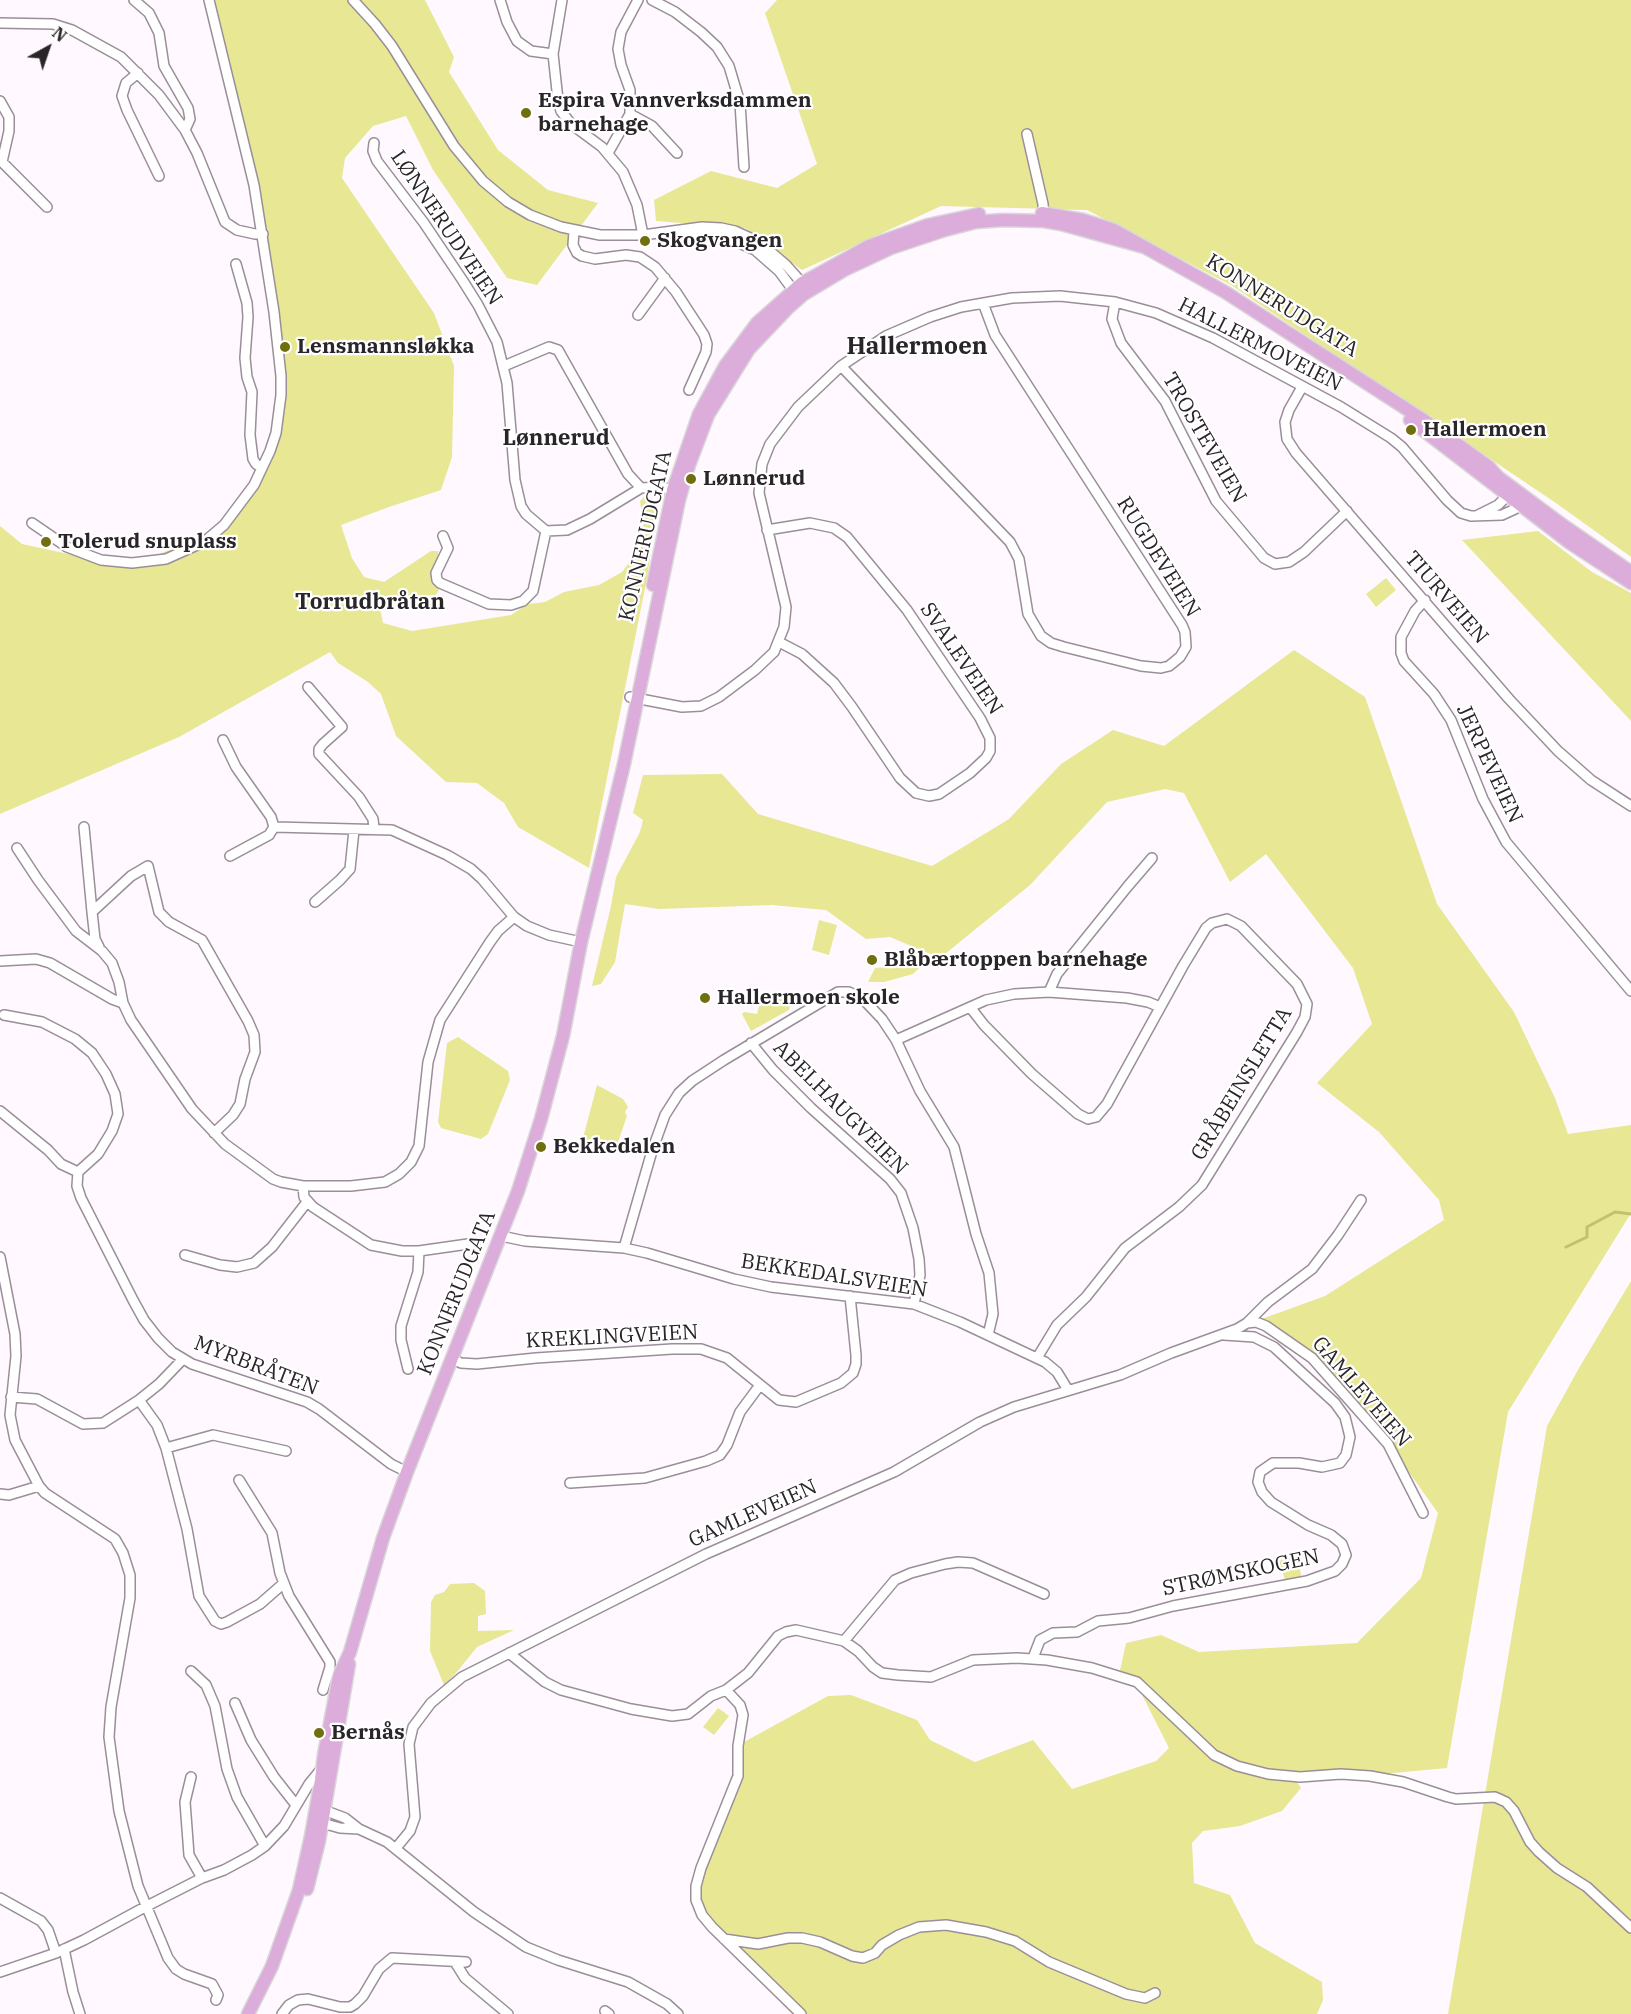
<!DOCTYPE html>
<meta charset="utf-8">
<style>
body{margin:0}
#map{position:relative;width:1631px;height:2014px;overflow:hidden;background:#fff8ff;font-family:"IBM Plex Serif",serif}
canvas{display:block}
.north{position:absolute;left:18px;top:18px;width:60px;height:60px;-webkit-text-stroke:4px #fff;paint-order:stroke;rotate:40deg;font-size:16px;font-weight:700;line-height:24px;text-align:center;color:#292529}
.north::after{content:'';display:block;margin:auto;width:21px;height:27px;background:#292529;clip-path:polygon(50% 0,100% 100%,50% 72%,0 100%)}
</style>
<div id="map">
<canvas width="1631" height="2014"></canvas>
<div class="north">N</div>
</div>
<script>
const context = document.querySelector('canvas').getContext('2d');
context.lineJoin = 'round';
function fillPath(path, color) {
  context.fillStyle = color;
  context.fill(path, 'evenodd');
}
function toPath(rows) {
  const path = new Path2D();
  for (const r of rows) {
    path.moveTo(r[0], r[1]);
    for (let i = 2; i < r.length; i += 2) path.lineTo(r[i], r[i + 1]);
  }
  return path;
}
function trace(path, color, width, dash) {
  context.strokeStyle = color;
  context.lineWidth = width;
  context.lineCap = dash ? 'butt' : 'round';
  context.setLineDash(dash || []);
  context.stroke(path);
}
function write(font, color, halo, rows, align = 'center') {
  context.font = font + ' "IBM Plex Serif",serif';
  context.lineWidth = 4.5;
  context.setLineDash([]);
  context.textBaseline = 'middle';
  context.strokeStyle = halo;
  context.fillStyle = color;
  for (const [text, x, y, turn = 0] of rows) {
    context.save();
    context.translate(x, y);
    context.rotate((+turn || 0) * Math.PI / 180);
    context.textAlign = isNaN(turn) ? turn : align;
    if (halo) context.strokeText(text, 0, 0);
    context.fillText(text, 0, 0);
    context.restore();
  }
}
fillPath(toPath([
 [209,0,425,0,454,57,449,72,498,150,548,190,598,203,537,285,507,278,433,170,406,116,373,126,345,158,342,178,434,313,454,366,452,457,441,490,389,507,341,525,352,558,364,577,384,582,431,551,438,551,438,559,433,581,439,590,436,595,412,596,380,608,383,623,412,631,511,615,528,604,545,602,564,592,599,585,622,572,641,547,644,530,640,501,645,496,658,501,647,578,589,868,518,827,504,803,477,783,446,782,396,736,381,694,368,682,338,663,330,652,179,737,0,814,0,526,22,544,106,562,137,563,219,530,244,502,268,454,281,382,248,151],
 [777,0,1631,0,1631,557,1556,503,1231,285,1087,210,941,206,802,270,745,228,656,221,654,200,711,171,777,188,817,164,765,13],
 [1538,531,1592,572,1631,593,1631,721,1462,540],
 [1386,578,1396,590,1376,607,1366,594],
 [1294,650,1365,697,1437,904,1514,1012,1555,1098,1568,1134,1631,1125,1631,1213,1508,1412,1447,1768,1297,1782,1301,1788,1282,1811,1240,1826,1203,1831,1192,1843,1194,1883,1230,1895,1255,1943,1322,1982,1323,2000,1317,2014,803,2014,719,1935,695,1896,717,1836,744,1742,828,1696,851,1695,917,1720,930,1740,975,1762,1033,1740,1072,1789,1156,1761,1169,1748,1135,1681,1119,1675,1126,1643,1161,1635,1199,1652,1357,1643,1421,1578,1438,1513,1384,1437,1316,1358,1273,1325,1256,1321,1325,1296,1444,1220,1439,1200,1379,1132,1317,1083,1372,1024,1353,968,1266,854,1230,882,1184,793,1165,789,1107,802,1030,885,940,958,890,937,866,939,826,910,772,905,659,909,625,904,615,962,601,984,592,986,611,906,616,877,640,832,643,820,633,813,643,775,722,774,758,814,932,866,1009,819,1061,764,1113,730,1164,746],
 [819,920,837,925,829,955,812,950],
 [923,964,913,974,884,982,868,982,875,968],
 [762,994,791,1002,789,1010,751,1031,742,1014,744,1012,757,1014],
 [458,1037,508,1071,510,1080,488,1134,481,1139,441,1128,438,1122,447,1043],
 [597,1085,623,1099,628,1107,625,1112,627,1116,617,1145,595,1137,588,1140,583,1138],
 [1631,1281,1631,2014,1448,2014,1547,1426,1579,1368],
 [1297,1556,1302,1579,1286,1583,1279,1561],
 [474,1583,485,1591,486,1614,478,1616,478,1631,514,1630,477,1647,456,1673,444,1685,430,1651,431,1602,435,1595,444,1592,450,1584],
 [718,1708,729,1716,714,1735,703,1727]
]), '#e7e794');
trace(toPath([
 [1566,1247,1587,1237,1587,1227,1615,1212,1631,1214]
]), '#c2c16e', 3);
const minor = toPath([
 [134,0,149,13,159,33,164,66,188,108,190,119,185,130],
 [353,0,375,24,392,46,454,146,483,181,508,202,530,215,561,227,600,235,643,235,702,227,721,228,735,231,759,242,786,265,802,283,804,294,793,290,779,271,755,250,730,239,685,231],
 [500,0,507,22,517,41,531,51,553,54],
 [562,0,553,54,558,100,561,111,571,124,602,147,623,172,637,205,643,235],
 [652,0,675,12,701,32,717,47,729,66,740,103,744,167],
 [0,23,53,24,72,30,121,57,159,95,185,130,197,153,225,222,237,230,255,234,263,234],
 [138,73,126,83,122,96,127,110,159,176],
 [0,101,9,117,9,131,2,162,47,207],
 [630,114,652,126,677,153],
 [1027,134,1043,204,1044,219],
 [374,143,373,151,377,161,424,223,463,281,478,305,497,342,507,383,515,480,521,506,526,514,546,531,567,530,590,519,641,488,659,487,679,491],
 [608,153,630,114,630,90,621,65,618,49,621,32,638,0],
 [574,231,573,245,577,253,582,256,595,259,626,255,640,257,655,267,676,292,704,335,707,344,706,352,689,390],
 [236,264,247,303,248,317,245,358,247,377,252,392,250,435,253,459,256,464,262,468],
 [1115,302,1112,319,1121,343,1165,401,1216,501,1264,558,1275,564,1289,562,1304,552,1347,511],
 [638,315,665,278],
 [504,366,549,347,558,350,628,474,641,488],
 [841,366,1010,542,1019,559,1028,614,1041,636,1051,643,1064,647,1141,666,1161,668,1169,666,1180,657,1186,647,1185,632,1182,625,995,335,983,303],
 [1302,387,1289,410,1285,422,1287,439,1296,453,1509,699,1558,751,1591,780,1631,806],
 [1476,516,1498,505,1507,496,1512,496],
 [32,523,67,547,101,560,132,563,166,559,204,542,224,525,254,485,270,451,276,433,281,395,281,376,274,312,254,185,209,0],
 [767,530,810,523,834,528,847,537,907,610,980,718,990,738,990,751,986,758,970,773,939,794,929,796,916,793,900,778,852,707,834,683,802,654,779,642],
 [443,536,448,548,436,573,437,580,440,583,489,604,511,605,523,601,533,591,546,531],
 [1425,600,1415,611,1401,637,1401,653,1404,661,1434,694,1451,720,1483,799,1506,842,1631,991],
 [308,687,342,727,323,744,319,749,319,754,359,797,373,819,374,828],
 [630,697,682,707,701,706,719,697,755,670,774,652,784,627,786,607,759,493,762,464,770,444,798,407,841,366,886,336,930,317,961,307,1012,298,1060,296,1115,302,1156,313,1213,338,1341,407,1391,438,1402,447,1447,500,1461,513,1471,516,1502,515,1515,509,1520,499],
 [223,740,236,767,271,817,274,827,269,835,230,856],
 [84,827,92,912],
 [274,827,392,830,447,855,471,869,482,879,514,917,527,926,549,935,581,942],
 [17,848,38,880,76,931,102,951,112,963,119,982,123,1003,131,1020,192,1109,225,1144,273,1179,281,1182,303,1186,351,1186,385,1182,399,1174,411,1162,419,1146,428,1062,440,1020,490,942,498,931,514,917],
 [315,902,340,880,350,869,354,830],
 [99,947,95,939,92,912,131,876,148,866,159,912,169,922,202,940,248,1021,254,1035,255,1052,245,1079,240,1104,233,1115,214,1133],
 [0,961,36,959,50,963,112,999,123,1003],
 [1049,992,1057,974,1128,886,1152,858],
 [970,1007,984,1025,1032,1074,1078,1114,1088,1119,1096,1117,1107,1104,1183,966,1206,928,1212,923,1227,919,1241,926,1297,984,1307,1004,1305,1017,1297,1032,1202,1185,1179,1207,1125,1248,1086,1297,1057,1325,1037,1358],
 [4,1015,42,1022,75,1039,92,1053,106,1074,115,1094,118,1114,112,1131,98,1154,78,1172,77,1186,81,1198,133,1300,144,1320,158,1338,172,1352,192,1364,307,1402,319,1409,391,1464,407,1472],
 [751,1043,773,1070,811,1108,890,1179,901,1193,913,1228,919,1259,920,1275,914,1304],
 [0,1111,48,1150,61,1164,78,1172],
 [303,1186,304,1197,313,1207,371,1245,402,1251,419,1251,475,1243],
 [501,1236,525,1241,624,1248,647,1253,734,1279,771,1287,914,1304,960,1322,1045,1362,1057,1372,1068,1390],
 [624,1248,652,1151,665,1115,679,1093,692,1081,724,1060,838,992,849,992,863,999,882,1019,896,1040],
 [185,1255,220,1265,237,1267,254,1263,272,1247,307,1202],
 [0,1257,15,1334,16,1356,10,1415,15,1440,39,1486,45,1493,115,1539,123,1553,130,1575,130,1598,111,1707,109,1737,119,1811,138,1886,168,1958,176,1969,184,1974,212,1984,218,1995,216,2000],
 [1247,1323,1268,1302,1312,1269,1338,1235,1361,1200],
 [988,1335,993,1314,989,1273,976,1234,954,1147,920,1091,896,1040,986,1000,1014,994,1049,992,1127,998,1148,1002,1160,1007],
 [452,1359,461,1363,477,1364,536,1358,672,1349,701,1349,727,1358,779,1400,796,1402,841,1383,853,1373,856,1364,856,1355,850,1296],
 [408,1369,401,1340,401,1326,418,1272,419,1251],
 [11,1397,37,1399,83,1424,103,1423,139,1400,159,1384,183,1359],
 [139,1400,157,1425,166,1448,187,1529,199,1596,215,1621,221,1624,227,1622,260,1604,284,1583],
 [166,1448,213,1435,286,1451],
 [239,1480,272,1533,280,1573,289,1596,330,1662,330,1667,323,1690],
 [570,1483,645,1478,706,1461,720,1455,727,1445,740,1412,760,1385],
 [0,1494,9,1495,39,1486],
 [844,1641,895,1580,911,1573,945,1564,958,1562,973,1563,1044,1594],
 [509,1653,545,1682,561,1690,631,1709,672,1716,688,1714,711,1696,726,1690,748,1673,778,1636,786,1632,796,1630,844,1641,858,1651,873,1667,882,1673,898,1675,931,1677,973,1660,1017,1658,1047,1660,1092,1668,1137,1682,1214,1755,1237,1766,1268,1774,1300,1777,1341,1774,1370,1776,1403,1782,1448,1797,1456,1799,1495,1797,1506,1802,1514,1811,1530,1842,1539,1852,1557,1868,1587,1887,1631,1928],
 [1033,1658,1040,1640,1053,1633,1077,1632,1098,1621,1129,1618,1173,1606,1307,1581,1335,1571,1342,1564,1346,1555,1342,1544,1331,1535,1308,1525,1271,1502,1262,1492,1258,1482,1260,1472,1273,1463,1299,1463,1322,1467,1340,1463,1346,1455,1350,1437,1345,1417,1335,1403,1274,1347,1254,1337,1224,1335],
 [191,1671,206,1685,215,1706,227,1769,237,1797,265,1846],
 [726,1690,740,1705,743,1715,738,1746,738,1776,701,1868,696,1886,696,1900,702,1915,712,1927,801,2014],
 [235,1703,251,1740,274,1777,296,1805],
 [191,1777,185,1802,189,1855,202,1878],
 [359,1829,340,1828,322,1823,314,1816,318,1813,329,1812,345,1818,359,1829,387,1842,474,1912,526,1947,558,1960,628,1982,667,2004,678,2014],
 [396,1848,410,1831,415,1817,409,1744,413,1727,431,1703,462,1677,706,1554,894,1472,980,1422,1014,1407,1120,1375,1171,1353,1237,1329,1247,1323,1256,1322,1266,1326,1312,1358,1388,1444,1423,1513],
 [0,1898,41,1921,48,1930,56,1953],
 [724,1939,758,1944,788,1938,802,1938,820,1942,852,1956,863,1958,875,1953,882,1945,899,1935,919,1927,946,1925,986,1932,1015,1941,1049,1962,1126,1994,1145,1998,1155,1993],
 [64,1949,73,1992,80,2014],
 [455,1962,465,1978,508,2014],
 [0,1972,56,1953,84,1940,145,1907,202,1878,224,1870,252,1855,265,1846,284,1826,309,1784,322,1768],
 [605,2011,609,2014],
 [282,2014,289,2005,298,2000,308,1999,340,2007,350,2007,355,2004,363,1996,379,1969,392,1958,466,1962]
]);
const major = toPath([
 [1042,213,1083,220,1114,230,1225,292,1422,419,1489,467,1498,477,1564,526,1631,572],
 [1410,420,1570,543,1631,583],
 [653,585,673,490,699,414,725,366,757,323,802,283,869,246,928,225,979,214],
 [307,1889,319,1841,349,1664],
 [248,2014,272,1966,299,1890,311,1836,321,1780,324,1755,339,1676,350,1652,383,1538,407,1472,518,1191,541,1119,563,1036,581,942,624,764,679,500,689,465,708,415,749,349,787,309,804,294,844,270,891,248,945,230,976,222,1003,220,1044,221,1061,224,1144,247]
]);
trace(minor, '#9a8f99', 12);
trace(major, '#d8d8d8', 15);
trace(minor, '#fff', 9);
trace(major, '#dcaddb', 12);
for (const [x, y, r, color] of [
 [526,113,6,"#706e0e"],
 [645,241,6,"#706e0e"],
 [285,347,6,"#706e0e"],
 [1411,430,6,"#706e0e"],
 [691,479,6,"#706e0e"],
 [46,542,6,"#706e0e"],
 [872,960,6,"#706e0e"],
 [705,998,6,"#706e0e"],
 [541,1147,6,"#706e0e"],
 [319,1733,6,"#706e0e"]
]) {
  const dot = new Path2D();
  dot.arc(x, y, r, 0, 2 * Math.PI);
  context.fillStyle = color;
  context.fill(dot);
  trace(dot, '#fff', 2);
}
write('bold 21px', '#292529', '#fff', [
 ["Espira Vannverksdammen",538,101],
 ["barnehage",538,125],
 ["Skogvangen",657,241],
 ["Lensmannsløkka",297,347],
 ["Hallermoen",1423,430],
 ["Lønnerud",703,479],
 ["Tolerud snuplass",58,542],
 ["Blåbærtoppen barnehage",884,960],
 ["Hallermoen skole",717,998],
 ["Bekkedalen",553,1147],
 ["Bernås",331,1733]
], 'left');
write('21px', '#292529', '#fff', [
 ["LØNNERUDVEIEN",446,228,56],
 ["KONNERUDGATA",1282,306,32],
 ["HALLERMOVEIEN",1260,345,27],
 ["TROSTEVEIEN",1204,438,60],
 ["KONNERUDGATA",646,536,-77],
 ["RUGDEVEIEN",1158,557,58],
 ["TIURVEIEN",1446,598,49],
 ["SVALEVEIEN",961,659,56],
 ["JERPEVEIEN",1489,764,65],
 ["GRÅBEINSLETTA",1242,1084,-59],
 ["ABELHAUGVEIEN",840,1108,45],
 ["BEKKEDALSVEIEN",834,1276,9],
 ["KONNERUDGATA",457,1293,-68],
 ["KREKLINGVEIEN",612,1337,-3],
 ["MYRBRÅTEN",256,1366,21],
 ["GAMLEVEIEN",1361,1392,49],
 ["GAMLEVEIEN",753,1514,-24],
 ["STRØMSKOGEN",1241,1573,-12]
]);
write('bold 22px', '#292529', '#fff', [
 ["Lønnerud",556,439],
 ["Torrudbråtan",370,603]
]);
write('bold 24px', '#292529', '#fff', [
 ["Hallermoen",917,347]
]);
</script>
